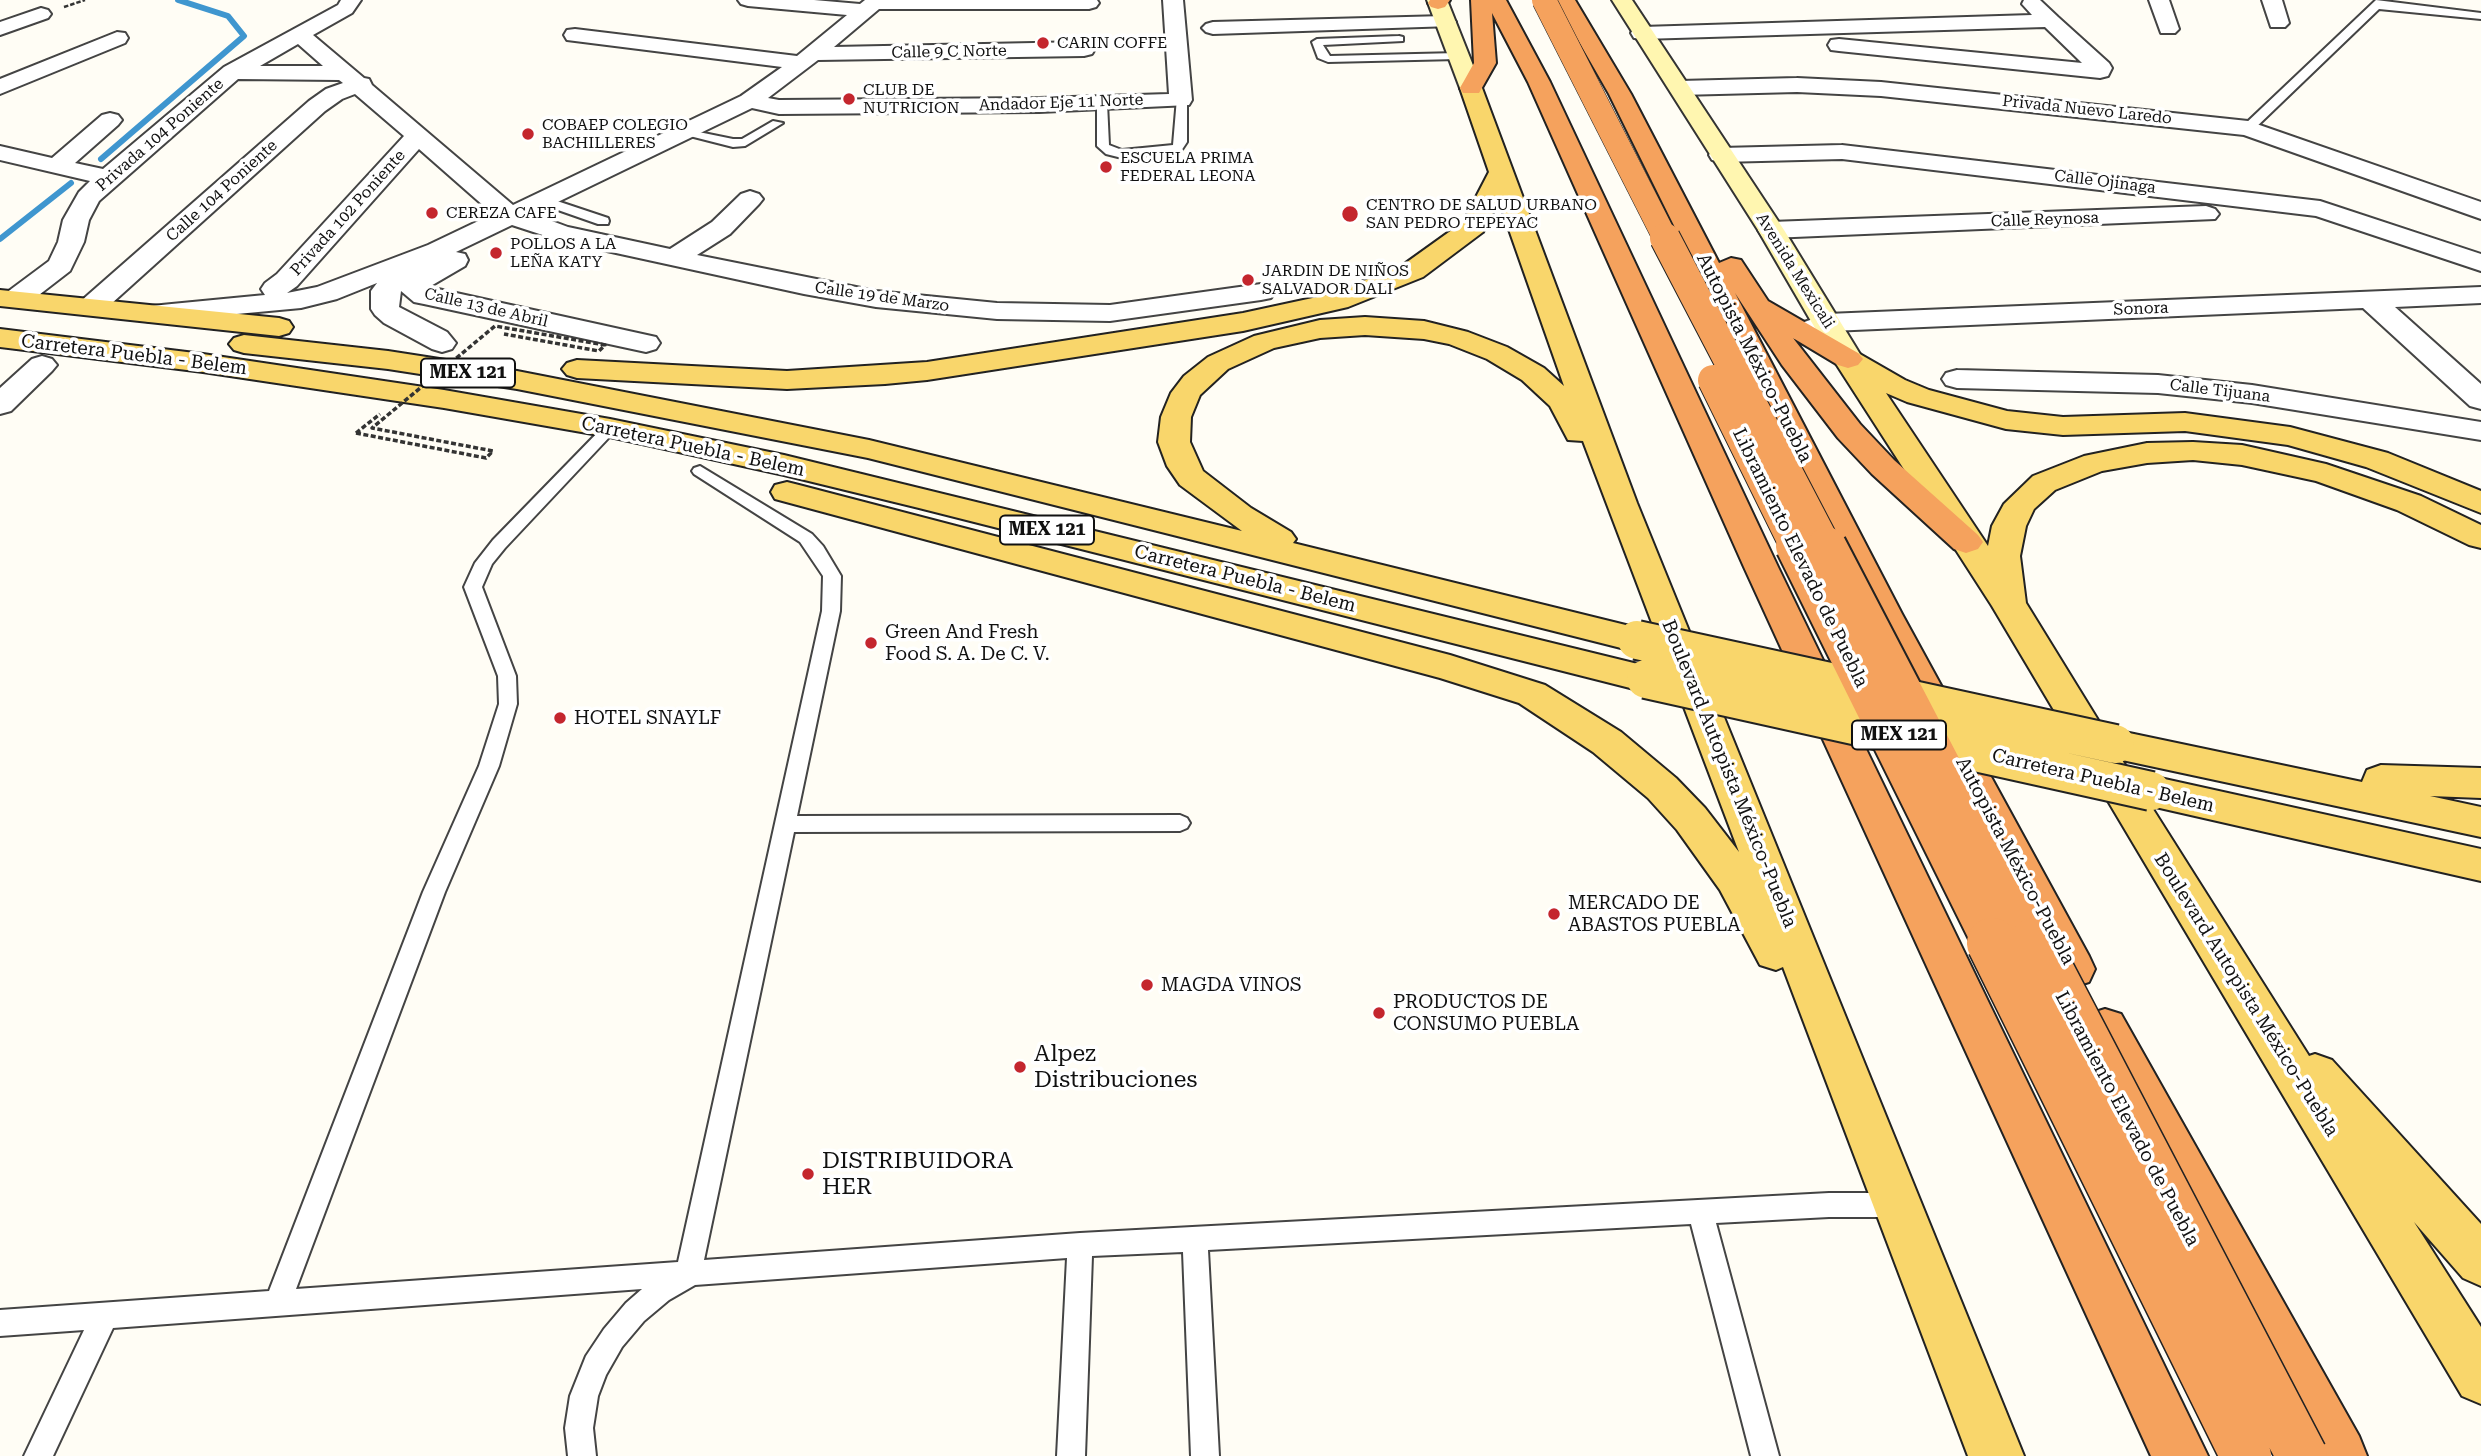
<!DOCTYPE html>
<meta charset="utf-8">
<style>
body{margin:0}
canvas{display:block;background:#fffdf5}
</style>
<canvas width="2481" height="1456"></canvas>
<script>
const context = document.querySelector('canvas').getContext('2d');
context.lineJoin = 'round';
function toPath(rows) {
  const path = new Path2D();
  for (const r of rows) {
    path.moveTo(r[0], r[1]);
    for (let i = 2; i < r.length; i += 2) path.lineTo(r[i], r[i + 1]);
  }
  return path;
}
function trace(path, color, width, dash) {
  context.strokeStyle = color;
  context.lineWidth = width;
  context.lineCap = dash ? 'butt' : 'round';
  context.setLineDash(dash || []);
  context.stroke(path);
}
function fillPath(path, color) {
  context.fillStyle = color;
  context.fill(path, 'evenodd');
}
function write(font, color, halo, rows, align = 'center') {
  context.font = font + ' "Roboto Serif",serif';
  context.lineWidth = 7;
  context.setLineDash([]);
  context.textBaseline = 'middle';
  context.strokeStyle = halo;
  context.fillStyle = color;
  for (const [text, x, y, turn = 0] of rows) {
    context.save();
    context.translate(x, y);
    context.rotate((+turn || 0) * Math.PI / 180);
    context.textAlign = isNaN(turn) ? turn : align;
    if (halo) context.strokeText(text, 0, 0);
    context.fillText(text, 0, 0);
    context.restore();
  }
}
trace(toPath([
 [101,159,244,36,228,16,178,0],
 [0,239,71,183]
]), '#3f96cf', 6);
const lane = toPath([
 [2376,0,2481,13,2481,19,2379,9,2252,131,2244,131,2244,125,2376,0],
 [1399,36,1403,37,1403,41,1323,45,1330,56,1458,53,1463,56,1458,59,1328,62,1318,58,1312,42,1317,39,1399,36],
 [1177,98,1187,100,1187,142,1181,151,1122,158,1106,154,1097,146,1097,101,1107,103,1109,145,1122,150,1173,145,1177,98],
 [773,121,783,123,745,146,733,147,678,133,684,129,733,139,742,139,773,121],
 [542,196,608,218,609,221,608,224,598,224,538,203,538,197,542,196],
 [610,423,618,428,615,431,505,548,492,564,482,587,516,676,517,704,499,766,445,892,296,1289,678,1262,822,611,823,576,800,542,694,474,692,471,694,468,700,466,812,534,823,546,841,576,840,611,797,816,1180,815,1187,818,1190,823,1187,828,1180,831,794,832,704,1260,1080,1233,1829,1193,1898,1193,1907,1197,1911,1205,1907,1213,1898,1217,1829,1217,1716,1223,1779,1456,1751,1456,1691,1224,1208,1250,1219,1456,1191,1456,1183,1252,1092,1256,1085,1456,1057,1456,1067,1258,695,1285,669,1300,644,1321,622,1347,606,1375,598,1396,593,1428,596,1456,568,1456,565,1428,570,1396,586,1356,604,1329,626,1303,642,1289,113,1328,53,1456,24,1456,84,1330,0,1336,0,1310,269,1291,423,892,479,766,499,704,498,676,464,587,475,563,493,540,605,425,610,423]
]);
const street = toPath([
 [341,0,361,0,352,13,313,35,364,78,369,79,372,85,513,205,741,96,782,67,575,41,567,40,564,35,567,30,575,29,797,56,847,15,748,6,741,4,738,0,814,0,860,4,865,0,1097,0,1099,3,1096,7,1089,9,879,9,834,47,1084,42,1092,44,1095,49,1092,54,1084,56,818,60,768,98,779,100,1039,98,1169,94,1163,0,1183,0,1192,100,1189,105,1039,112,779,114,752,108,533,214,568,227,670,249,712,222,741,194,750,191,759,194,763,199,759,204,730,234,697,255,876,291,997,303,1110,305,1261,284,1271,286,1275,292,1271,298,1261,300,1110,321,997,319,876,307,804,294,561,241,512,225,456,252,465,254,468,260,465,266,429,287,656,337,660,343,656,349,646,352,424,304,414,302,401,291,399,307,447,332,456,343,452,349,442,352,432,349,384,323,375,315,371,309,371,291,377,283,337,299,301,308,151,322,141,320,137,314,141,308,151,306,265,295,261,289,265,283,277,274,404,136,355,94,342,99,325,111,101,313,91,315,81,313,77,307,81,301,309,101,326,89,343,83,339,80,238,79,99,201,89,220,84,242,70,271,26,305,16,307,6,305,2,299,6,293,49,261,58,242,63,220,79,192,90,181,0,160,0,146,52,158,102,115,110,113,118,115,122,120,118,125,75,163,103,169,224,67,338,5,341,0],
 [298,44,323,66,260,66,298,44],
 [419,149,493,214,428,245,317,287,287,293,297,286,419,149],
 [2024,0,2040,0,2058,17,2109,63,2112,68,2108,76,2100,78,1839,51,1831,50,1828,45,1831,40,1839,39,2082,63,2045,27,1642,39,1634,38,1631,33,1634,28,1642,27,2032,15,2022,4,2024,0],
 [2149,0,2169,0,2179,29,2175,33,2161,33,2149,0],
 [2262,0,2282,0,2289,23,2285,27,2271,27,2262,0],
 [41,8,48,10,51,14,48,18,0,35,0,22,41,8],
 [1445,16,1452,18,1456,22,1452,26,1213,34,1206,32,1202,28,1206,24,1213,22,1445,16],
 [117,32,125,33,128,38,125,43,0,94,0,79,117,32],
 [1797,78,1881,82,2248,121,2481,202,2481,219,2244,135,1881,96,1797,92,1680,95,1672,93,1669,88,1672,83,1680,81,1797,78],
 [1842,145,2320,201,2481,254,2481,271,2316,216,1842,159,1721,162,1712,160,1709,155,1712,150,1721,148,1842,145],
 [2206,206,2215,209,2219,214,2215,219,1771,238,1762,236,1758,230,1762,224,1771,222,2206,206],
 [2481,287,2481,303,2395,307,2481,384,2481,409,2470,406,2363,308,1831,331,1803,341,1793,338,1789,332,1793,326,1827,314,2481,287],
 [42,356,52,359,57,365,52,371,11,411,0,414,0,388,32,359,42,356],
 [1957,370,2158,375,2252,385,2481,422,2481,440,2252,403,2158,393,1957,388,1946,385,1942,379,1946,373,1957,370]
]);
const secondary = toPath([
 [1427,0,1447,0,1482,88,1479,93,1463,93,1460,88,1427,0],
 [1612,0,1632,0,1784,230,1863,359,1858,365,1848,368,1838,365,1833,359,1758,230,1612,0]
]);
const primary = toPath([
 [1471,81,1479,83,1482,88,1637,503,2024,1456,1968,1456,1783,967,1776,970,1760,965,1720,890,1677,830,1648,798,1593,752,1519,703,1440,678,775,499,771,492,775,485,787,482,799,485,1450,655,1545,685,1621,732,1676,778,1705,808,1739,852,1583,441,1568,440,1550,406,1522,380,1487,359,1449,344,1424,339,1365,335,1320,338,1274,348,1228,369,1200,395,1191,417,1190,442,1203,471,1251,508,1291,532,1296,539,1293,543,1650,631,1655,640,1650,649,1637,652,868,458,517,389,388,369,244,353,234,350,229,344,234,338,244,335,388,351,517,371,869,440,1242,531,1180,485,1167,466,1158,442,1161,417,1171,393,1184,376,1208,357,1254,336,1320,320,1365,317,1424,321,1468,332,1507,347,1544,368,1564,386,1499,201,1483,232,1423,277,1348,307,1243,331,927,380,885,384,787,389,577,378,567,375,562,369,567,363,577,360,787,371,927,362,1243,313,1331,294,1403,265,1463,222,1489,172,1460,88,1463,83,1471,81],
 [0,290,279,318,289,321,293,327,289,333,279,336,0,306,0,290],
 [0,329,203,354,444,390,610,419,784,455,1646,666,1659,670,1665,679,1659,688,1646,692,919,508,784,475,610,437,444,408,203,372,0,347,0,329],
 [1848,350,1858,353,1905,380,1929,390,2007,411,2063,417,2185,413,2290,427,2388,453,2481,491,2481,513,2366,467,2288,445,2185,431,2063,435,2006,429,1907,402,1886,393,1988,546,1992,526,2004,504,2033,476,2084,456,2147,443,2193,442,2242,445,2326,464,2421,496,2481,525,2481,548,2469,545,2397,510,2316,481,2242,465,2193,460,2147,463,2102,471,2055,490,2034,509,2026,526,2020,556,2026,603,2106,733,2115,730,2362,782,2367,770,2381,765,2481,768,2481,798,2430,796,2481,807,2481,837,2122,760,2136,782,2151,776,2481,849,2481,881,2151,806,2309,1056,2315,1054,2332,1060,2481,1224,2481,1286,2463,1278,2414,1222,2481,1327,2481,1404,2462,1396,1992,606,1833,359,1838,353,1848,350]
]);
const highway = toPath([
 [1430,0,1450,0,1445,7,1438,9,1431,7,1428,3,1430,0],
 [1471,0,1506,0,1550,82,1778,567,2208,1456,2151,1456,1744,567,1528,82,1492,13,1496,63,1479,93,1463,93,1460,88,1474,63,1471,0],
 [1555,0,1575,0,1631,94,1719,263,1731,258,1741,260,1768,301,1858,353,1863,359,1858,365,1848,368,1838,365,1793,338,1860,424,1894,460,1978,535,1983,542,1978,549,1966,553,1954,549,1872,474,1838,438,1782,365,1735,293,1902,614,2089,956,2095,969,2089,982,2073,987,2057,982,1866,614,1609,94,1555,0],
 [2105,1009,2121,1014,2359,1436,2367,1456,2308,1456,2082,1028,2089,1014,2105,1009]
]);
trace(lane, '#444', 4);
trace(street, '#444', 4);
trace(secondary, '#333', 4);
trace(primary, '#222', 4);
trace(highway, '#222', 4);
trace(toPath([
 [64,7,85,0]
]), '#333', 2.5, [4.5, 2]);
trace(toPath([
 [356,433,380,414]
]), '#333', 3.5, [5, 2.5]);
fillPath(lane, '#fff');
fillPath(street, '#fff');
fillPath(secondary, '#fff6b0');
fillPath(primary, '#f9d66b');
fillPath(highway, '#f5a25d');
const primaryBridge = toPath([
 [1637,640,2115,744],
 [1646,679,2151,791]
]);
const highwayBridgeFar3 = toPath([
 [1544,0,1666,240]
]);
const highwayBridgeFar2 = toPath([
 [1665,238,1827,548],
 [1713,380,1796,548]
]);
const highwayBridgeFar1 = toPath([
 [1795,546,1993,945],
 [1827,546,2035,945]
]);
const highwayBridge = toPath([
 [1992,943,2246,1456],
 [2034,943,2302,1456]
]);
trace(primaryBridge, '#222', 42, []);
trace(highwayBridgeFar3, '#222', 25, []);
trace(highwayBridgeFar2, '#222', 32, []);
trace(highwayBridgeFar1, '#222', 42, []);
trace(highwayBridge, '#222', 53, []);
trace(toPath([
 [356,433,486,458,493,451,372,428,495,326,605,345,599,351,504,334]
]), '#333', 3.5, [5, 2.5]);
trace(primaryBridge, '#f9d66b', 38);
trace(highwayBridgeFar3, '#f5a25d', 24);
trace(highwayBridgeFar2, '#f5a25d', 30);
trace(highwayBridgeFar1, '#f5a25d', 38);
trace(highwayBridge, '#f5a25d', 50);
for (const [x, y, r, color] of [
 [1043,43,7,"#c4262e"],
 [849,99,7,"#c4262e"],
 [528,134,7,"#c4262e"],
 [1106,167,7,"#c4262e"],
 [432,213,7,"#c4262e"],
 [1350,214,9,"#c4262e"],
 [496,253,7,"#c4262e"],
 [1248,280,7,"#c4262e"],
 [871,643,7,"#c4262e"],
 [560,718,7,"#c4262e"],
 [1554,914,7,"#c4262e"],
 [1147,985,7,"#c4262e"],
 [1379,1013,7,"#c4262e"],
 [1020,1067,7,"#c4262e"],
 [808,1174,7,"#c4262e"]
]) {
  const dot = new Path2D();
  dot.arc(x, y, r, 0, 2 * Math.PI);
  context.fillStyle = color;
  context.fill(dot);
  trace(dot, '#fff', 2.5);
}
write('16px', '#111', '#fff', [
 ["CARIN COFFE",1057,43],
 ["CLUB DE",863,90],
 ["NUTRICION",863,108],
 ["COBAEP COLEGIO",542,125],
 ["BACHILLERES",542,143],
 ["ESCUELA PRIMA",1120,158],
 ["FEDERAL LEONA",1120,176],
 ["CENTRO DE SALUD URBANO",1366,205],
 ["SAN PEDRO TEPEYAC",1366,223],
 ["CEREZA CAFE",446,213],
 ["POLLOS A LA",510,244],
 ["LEÑA KATY",510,262],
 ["JARDIN DE NIÑOS",1262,271],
 ["SALVADOR DALI",1262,289]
], 'left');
write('16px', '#111', '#fff', [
 ["Calle 9 C Norte",949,52,-1],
 ["Andador Eje 11 Norte",1061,103,-2],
 ["Privada Nuevo Laredo",2087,110,6],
 ["Privada 104 Poniente",160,135,-41],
 ["Calle Ojinaga",2105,182,7],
 ["Calle 104 Poniente",222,191,-42],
 ["Privada 102 Poniente",348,213,-48],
 ["Calle Reynosa",2045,220,-2],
 ["Avenida Mexicali",1795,271,58],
 ["Calle 19 de Marzo",882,297,8],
 ["Calle 13 de Abril",486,308,13],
 ["Sonora",2141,309,-2],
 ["Calle Tijuana",2220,391,7]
]);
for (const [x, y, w] of [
 [468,373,94],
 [1047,530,94],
 [1899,735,94]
]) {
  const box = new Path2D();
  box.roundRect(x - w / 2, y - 14.5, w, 29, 5);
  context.fillStyle = '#fff';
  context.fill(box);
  trace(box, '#111', 2);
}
write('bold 18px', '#111', null, [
 ["MEX 121",468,373],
 ["MEX 121",1047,530],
 ["MEX 121",1899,735]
]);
write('19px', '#111', '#fff', [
 ["Carretera Puebla - Belem",134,355,7],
 ["Autopista México-Puebla",1754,358,63],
 ["Carretera Puebla - Belem",693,447,12],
 ["Libramiento Elevado de Puebla",1800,558,64],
 ["Carretera Puebla - Belem",1245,579,14],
 ["Boulevard Autopista México-Puebla",1729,774,68],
 ["Carretera Puebla - Belem",2103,781,13],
 ["Autopista México-Puebla",2015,861,62],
 ["Boulevard Autopista México-Puebla",2246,995,58],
 ["Libramiento Elevado de Puebla",2127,1119,62]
]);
write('19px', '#111', '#fff', [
 ["Green And Fresh",885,632],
 ["Food S. A. De C. V.",885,654],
 ["HOTEL SNAYLF",574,718],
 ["MERCADO DE",1568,903],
 ["ABASTOS PUEBLA",1568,925],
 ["MAGDA VINOS",1161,985],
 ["PRODUCTOS DE",1393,1002],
 ["CONSUMO PUEBLA",1393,1024]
], 'left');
write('23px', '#111', '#fff', [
 ["Alpez",1034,1054],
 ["Distribuciones",1034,1080],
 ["DISTRIBUIDORA",822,1161],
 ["HER",822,1187]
], 'left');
</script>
